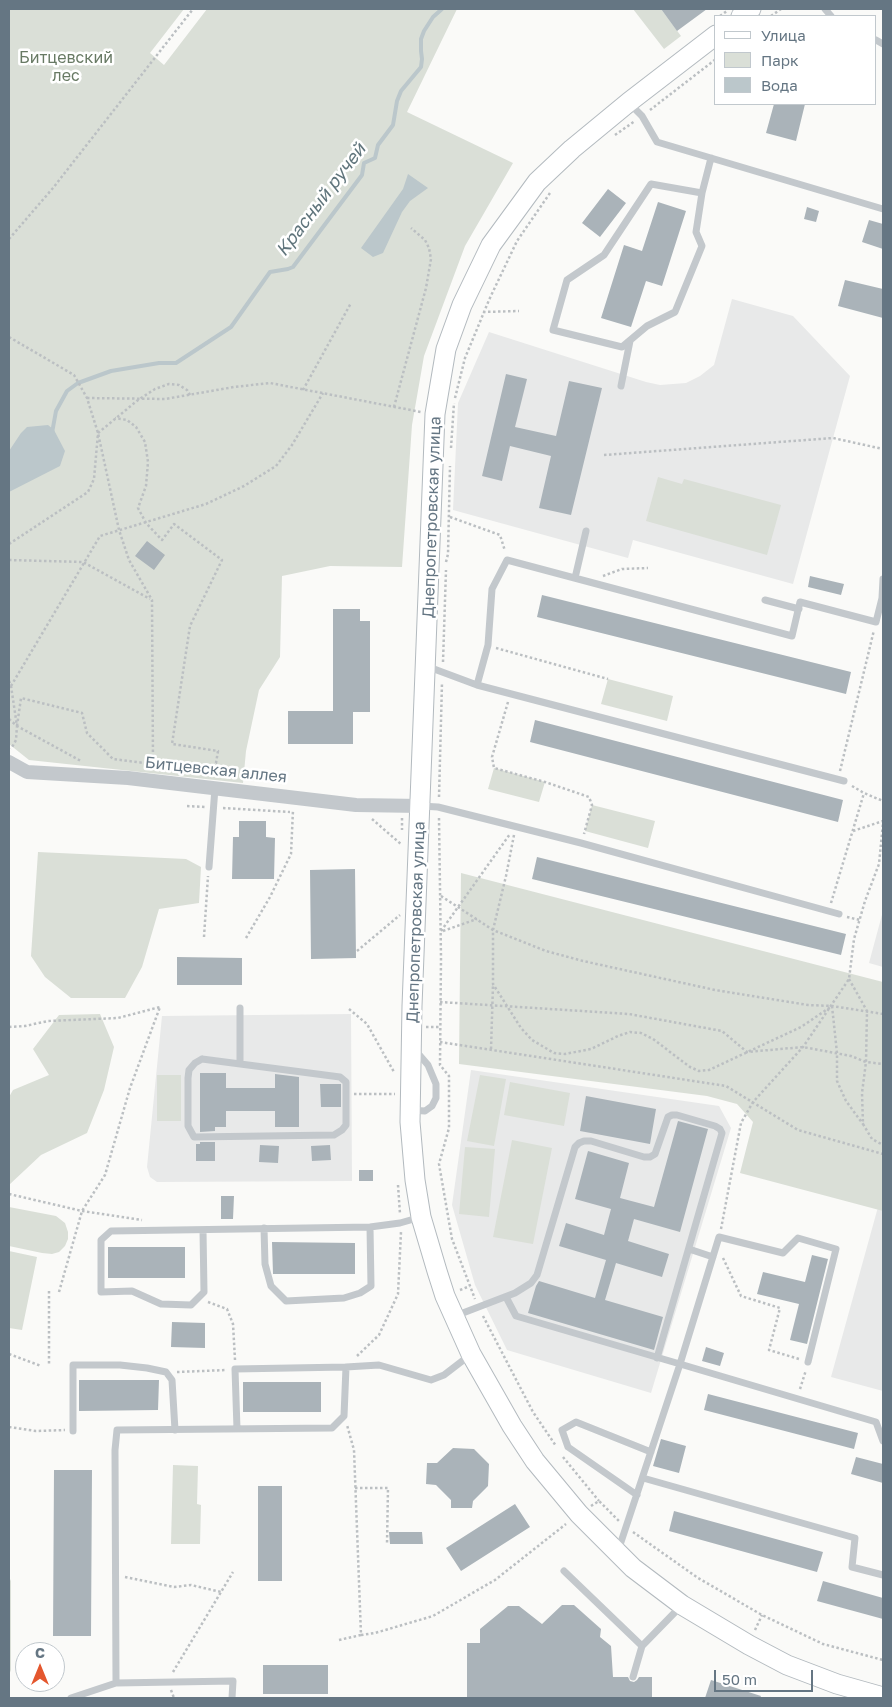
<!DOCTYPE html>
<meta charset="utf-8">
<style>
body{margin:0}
#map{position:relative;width:892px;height:1707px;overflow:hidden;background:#fafaf8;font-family:"Golos Text",sans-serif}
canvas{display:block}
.frame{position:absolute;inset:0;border:10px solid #657683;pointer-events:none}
.legend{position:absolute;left:714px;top:15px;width:162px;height:90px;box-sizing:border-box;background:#fff;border:1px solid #c1c8cd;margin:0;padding:6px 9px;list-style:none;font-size:15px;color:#657683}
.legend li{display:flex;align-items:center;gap:10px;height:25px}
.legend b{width:25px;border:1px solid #c1c8cd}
.north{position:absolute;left:15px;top:1642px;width:50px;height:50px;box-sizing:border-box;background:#fff;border:1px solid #c1c8cd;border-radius:50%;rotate:0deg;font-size:14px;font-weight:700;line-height:20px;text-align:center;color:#657683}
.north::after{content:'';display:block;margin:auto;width:18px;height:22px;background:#e4572e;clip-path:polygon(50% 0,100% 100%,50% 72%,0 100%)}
.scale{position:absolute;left:714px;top:1670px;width:99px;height:22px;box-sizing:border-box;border:2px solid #657683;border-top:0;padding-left:6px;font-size:15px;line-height:18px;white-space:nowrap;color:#657683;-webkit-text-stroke:4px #fff;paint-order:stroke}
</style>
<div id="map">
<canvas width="892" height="1707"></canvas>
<div class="frame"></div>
<ul class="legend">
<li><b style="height:6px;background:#fff"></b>Улица</li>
<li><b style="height:14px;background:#dadfd7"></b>Парк</li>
<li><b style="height:14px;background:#bbc7cb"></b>Вода</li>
</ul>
<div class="north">С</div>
<div class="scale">50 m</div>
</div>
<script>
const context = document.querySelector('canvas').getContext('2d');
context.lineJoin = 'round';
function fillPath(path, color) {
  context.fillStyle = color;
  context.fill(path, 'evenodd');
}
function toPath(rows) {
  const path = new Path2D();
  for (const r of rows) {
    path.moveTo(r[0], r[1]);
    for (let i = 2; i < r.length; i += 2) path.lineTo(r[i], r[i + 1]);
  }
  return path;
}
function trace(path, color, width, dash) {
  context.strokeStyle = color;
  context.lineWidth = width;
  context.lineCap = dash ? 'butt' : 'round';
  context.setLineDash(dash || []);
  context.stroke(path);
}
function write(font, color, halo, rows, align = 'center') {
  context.font = font + ' "Golos Text",sans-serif';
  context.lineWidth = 5;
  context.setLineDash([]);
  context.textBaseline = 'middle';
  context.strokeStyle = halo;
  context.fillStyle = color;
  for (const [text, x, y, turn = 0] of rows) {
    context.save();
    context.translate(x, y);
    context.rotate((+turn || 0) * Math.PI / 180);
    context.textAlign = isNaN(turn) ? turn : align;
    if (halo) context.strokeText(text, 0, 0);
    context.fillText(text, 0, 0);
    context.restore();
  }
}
fillPath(toPath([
 [732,299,793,316,850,376,793,584,633,540,628,558,453,510,458,403,489,332,646,382,660,385,686,383,700,376,714,365],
 [883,911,883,967,869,963],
 [351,1014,352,1181,157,1182,150,1177,147,1167,162,1016],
 [471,1070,719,1106,731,1128,651,1393,507,1350,475,1285,452,1205],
 [883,1189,883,1391,831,1377]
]), '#e8e9e9');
fillPath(toPath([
 [9,9,184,9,150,53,164,65,207,9,457,9,407,112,513,163,465,246,424,356,412,425,402,567,330,566,282,576,280,657,259,690,246,751,243,783,29,760,9,744],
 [633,9,661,9,681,36,664,49],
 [658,477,682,484,684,479,781,505,767,555,646,521],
 [608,679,673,696,667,721,601,704],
 [494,768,545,782,539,802,488,789],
 [592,805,655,821,648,848,585,831],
 [38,852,186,859,201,867,199,903,159,909,142,967,125,998,71,998,45,977,31,956],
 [461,873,883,982,883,1211,740,1173,753,1122,737,1104,707,1096,459,1064],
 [100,1014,114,1047,104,1090,87,1133,41,1155,9,1185,9,1097,13,1090,49,1075,33,1049,59,1015],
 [157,1075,181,1075,181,1121,157,1121],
 [480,1075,506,1079,494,1146,467,1141],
 [510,1082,570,1093,564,1126,504,1115],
 [512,1140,552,1148,533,1244,493,1237],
 [465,1147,495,1149,489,1217,459,1214],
 [9,1207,56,1216,65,1223,68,1232,68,1239,65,1246,59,1252,52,1254,42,1253,9,1246],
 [9,1251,37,1257,22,1330,9,1328],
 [173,1465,198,1466,197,1504,201,1505,200,1544,171,1544],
 [9,1577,11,1581,11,1670,9,1675]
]), '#dadfd7');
fillPath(toPath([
 [408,174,428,188,410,201,402,212,383,253,373,257,361,248,403,189],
 [48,425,54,430,65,451,60,466,9,492,9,451,21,433,27,427]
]), '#bbc7cb');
trace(toPath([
 [52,433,56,411,67,391,78,383,111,371,159,363,176,363,231,327,270,272,288,269,293,267,362,175,364,163,375,158,378,145,393,125,397,101,401,91,421,67,422,59,421,51,421,39,424,31,433,17,442,9]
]), '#bbc7cb', 4);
fillPath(toPath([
 [661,9,707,9,677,31],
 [774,104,805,104,796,141,766,133],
 [608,189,626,203,600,237,582,223],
 [658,202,686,211,662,286,646,281,631,327,601,318,624,245,642,251],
 [807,207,819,211,816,222,804,219],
 [869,220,883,224,883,249,862,242],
 [845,280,883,289,883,318,838,306],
 [506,374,527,379,515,427,556,436,569,381,602,388,571,515,539,508,551,456,510,446,502,481,482,476],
 [147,541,165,555,154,570,135,556],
 [810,576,844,584,841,595,808,587],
 [542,595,851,672,846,694,537,617],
 [333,609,360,609,360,621,370,621,370,712,353,712,353,744,288,744,288,711,333,711],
 [535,720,843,800,838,822,530,742],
 [239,821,266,821,266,837,275,838,274,879,232,879,233,837,239,837],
 [537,857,846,934,841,955,532,879],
 [355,869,356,958,311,959,310,870],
 [177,957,242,958,242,985,177,985],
 [200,1073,226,1073,226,1088,275,1088,275,1074,299,1077,299,1127,275,1127,275,1111,226,1111,226,1127,215,1127,215,1131,200,1132],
 [320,1084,341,1084,341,1107,321,1107],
 [586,1096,656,1109,650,1144,580,1131],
 [678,1121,708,1129,680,1232,634,1219,628,1241,669,1254,662,1277,616,1263,605,1300,663,1317,654,1350,528,1313,536,1286,539,1281,595,1298,606,1260,559,1246,566,1223,604,1235,611,1209,575,1199,588,1151,629,1163,620,1198,654,1207],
 [200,1142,215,1142,215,1161,196,1161,196,1144,200,1144],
 [260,1145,279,1146,278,1163,259,1162],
 [330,1145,331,1160,312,1161,311,1146],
 [359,1170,373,1170,373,1181,359,1181],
 [221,1196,234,1196,233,1219,221,1219],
 [272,1242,355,1243,355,1274,273,1274],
 [108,1247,185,1247,185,1278,108,1278],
 [812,1255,828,1259,807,1344,790,1340,799,1304,757,1294,763,1272,805,1282],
 [172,1322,205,1323,205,1348,171,1347],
 [706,1347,724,1353,720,1366,702,1361],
 [79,1380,159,1380,158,1410,79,1411],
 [243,1382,321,1382,321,1412,243,1412],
 [708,1394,858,1433,854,1449,704,1410],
 [661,1439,686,1446,679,1473,653,1466],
 [453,1448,474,1449,489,1464,488,1486,473,1501,472,1508,451,1508,451,1500,436,1485,426,1484,427,1463,437,1463],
 [856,1457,883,1464,883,1483,851,1474],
 [54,1470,92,1470,91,1636,53,1636],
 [258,1486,282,1486,282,1581,258,1581],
 [515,1504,530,1527,461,1571,446,1548],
 [674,1511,823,1552,817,1572,669,1531],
 [389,1532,422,1532,423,1544,390,1544],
 [823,1581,883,1598,883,1619,817,1601],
 [562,1605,574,1605,601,1629,600,1637,611,1646,613,1677,628,1677,630,1681,634,1682,637,1680,639,1677,652,1677,652,1698,467,1698,467,1643,480,1643,480,1629,508,1606,519,1606,542,1624],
 [263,1665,328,1665,328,1694,263,1694],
 [711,1680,761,1696,760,1698,705,1698]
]), '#aab3b9');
const secondary = toPath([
 [741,16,751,9],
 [716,35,629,102,572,149,537,182,491,245,462,305,446,349,435,414,412,1006,410,1122,415,1180,421,1217,437,1271,445,1296,471,1354,512,1426,535,1461,579,1514,633,1568,682,1605,749,1645,787,1665,837,1684,883,1697]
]);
trace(secondary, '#b3babf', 21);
trace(toPath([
 [720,16,727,11],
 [771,16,781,9],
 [650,110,716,59],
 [615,135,635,121],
 [9,239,53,188,193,9],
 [483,312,519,311],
 [9,337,74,375,87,398,98,433,119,530,129,560,152,600,153,763],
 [303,390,351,303],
 [87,398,165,399,234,387,270,383,421,412],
 [455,398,465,358,489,300,517,241,550,193],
 [394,407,426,288,431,259,429,248,425,240,411,228],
 [451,448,454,403],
 [604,455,833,438,883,449],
 [450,517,500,535,505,551],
 [9,544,88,492,94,479,98,433,138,400,155,389,169,384,179,385,187,390,190,395],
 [9,560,83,562,150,599],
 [446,562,448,554,450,466],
 [603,576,622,569,648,568],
 [496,648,608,679],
 [443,662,446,570],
 [9,681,11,686,17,726,16,740,11,749],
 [11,686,100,536,206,504,244,486,276,466,292,445,323,393],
 [508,702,492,757,494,768,545,782,589,797,592,805,584,834],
 [9,719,17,726,81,761],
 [17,726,21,698,82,713,87,733,113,759,207,771,216,763,218,751,172,744,190,626,222,560,174,524,162,540,146,523,138,508,146,486,148,462,145,442,136,427,127,420,115,418],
 [840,771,874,630],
 [852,786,864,793,883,801],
 [439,797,442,683],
 [187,806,205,807],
 [223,808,290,812],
 [402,818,402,830],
 [439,818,441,958,440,1065,449,1076,449,1128,439,1164,452,1239,475,1299],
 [372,819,402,845],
 [853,831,883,821],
 [514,835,506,876,493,930,493,984,521,1028,532,1040,554,1053,565,1054,591,1049,618,1036,630,1032,641,1033,653,1039,690,1067,699,1071,709,1070,801,1027,832,1006,837,1053,837,1081,846,1101,863,1124],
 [441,896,493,930,546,951,583,961,715,990,808,1005,832,1006,883,1014],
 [831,903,864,793],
 [847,917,860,920],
 [441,931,510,834],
 [443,931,477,919],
 [204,937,208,876],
 [246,938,270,897,291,854,293,810],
 [357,951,400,915],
 [849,979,867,1011,866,1062,883,1064],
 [440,1002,629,1014,722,1031,747,1052,803,1047,851,1056,866,1062,862,1093,863,1124,872,1139,883,1145],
 [349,1009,367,1024,394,1072],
 [9,1027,25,1026,48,1021,118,1018,160,1007],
 [426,1027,440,1027],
 [440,1042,726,1086,798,1130,883,1154],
 [491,1049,493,985],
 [354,1094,395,1094],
 [398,1185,400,1214],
 [9,1194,82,1211,142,1220],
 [721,1229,741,1123,753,1102,803,1047,849,979,854,939,865,901,879,864,883,823],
 [723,1258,741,1296,780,1308,769,1350,799,1359],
 [460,1290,470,1286],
 [49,1291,49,1366],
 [59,1292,82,1211,105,1175,130,1088,160,1007],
 [208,1302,227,1309,233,1324,235,1360],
 [483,1316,533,1412,556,1446],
 [9,1354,41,1366],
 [357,1356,379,1335,398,1294,401,1232],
 [177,1372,227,1370],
 [800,1389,806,1370],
 [9,1427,36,1431,65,1430],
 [563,1457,599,1501],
 [355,1488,388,1488,387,1544],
 [591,1506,599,1501,619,1521],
 [633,1532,698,1578,762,1615,823,1644,883,1660],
 [125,1577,174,1587,191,1585,221,1592],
 [755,1630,762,1615],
 [361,1635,375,1633,433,1616,495,1580,566,1524],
 [339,1640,361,1635,354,1450,347,1425],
 [173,1672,233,1572],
 [171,1690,174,1698]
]), '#bbbfc2', 2.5, [2.5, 2.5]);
trace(toPath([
 [825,9,831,16],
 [876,40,883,44],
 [629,103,642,116,657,142,883,209],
 [702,193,696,232,702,246,675,312,647,326,622,347,553,330,567,280,604,255,651,184,702,193,711,158],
 [621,386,630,341],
 [575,578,586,531],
 [765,600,799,609],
 [426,666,477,685,488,645,492,589,507,560,792,636,800,602,876,622,882,598,883,579],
 [477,685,844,781],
 [421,806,438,807,581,843,839,914],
 [209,867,215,788],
 [202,1059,340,1077,346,1082,346,1125,342,1130,334,1135,194,1137,188,1126,188,1078,189,1070,195,1063,202,1059],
 [240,1064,240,1008],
 [410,1110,425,1111,432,1106,436,1098,436,1084,428,1065,415,1050],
 [264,1228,265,1264,271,1286,286,1301,344,1298,360,1293,371,1286,370,1227],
 [203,1230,204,1292,191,1305,161,1304,132,1291,101,1292,101,1240,111,1231,370,1227,400,1223,421,1217],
 [689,1249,713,1257],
 [506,1297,516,1316,680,1364,719,1237,783,1253,798,1238,836,1249,808,1362],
 [455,1316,515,1293,531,1283,537,1275,575,1147,579,1143,584,1141,591,1141,644,1157,650,1157,655,1154,668,1117,672,1115,677,1115,715,1126,720,1129,722,1133,657,1358],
 [237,1429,235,1369,346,1367],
 [73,1431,73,1365,120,1365,147,1368,166,1372,172,1380,175,1430],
 [643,1478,855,1538,852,1567,883,1575],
 [637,1495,568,1447,562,1430,576,1422,651,1452],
 [618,1551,680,1364,876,1422,883,1441],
 [564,1571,642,1646],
 [633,1677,642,1646,682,1605],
 [116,1683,233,1681,232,1698],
 [71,1698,116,1683,115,1450,117,1430,332,1428,344,1416,346,1367,379,1365,431,1380,444,1375,470,1355]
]), '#c3c8cc', 7);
trace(toPath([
 [9,762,27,772,128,778,356,805,421,806]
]), '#c3c8cc', 14);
trace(secondary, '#fff', 19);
write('16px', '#687a64', '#fff', [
 ["Битцевский",66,58],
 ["лес",66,76]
]);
write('16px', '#657683', '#fff', [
 ["Днепропетровская улица",432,517,-88],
 ["Битцевская аллея",216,770,6],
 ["Днепропетровская улица",416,922,-88]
]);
write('italic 18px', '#60757c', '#fff', [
 ["Красный ручей",321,200,-53]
]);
</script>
